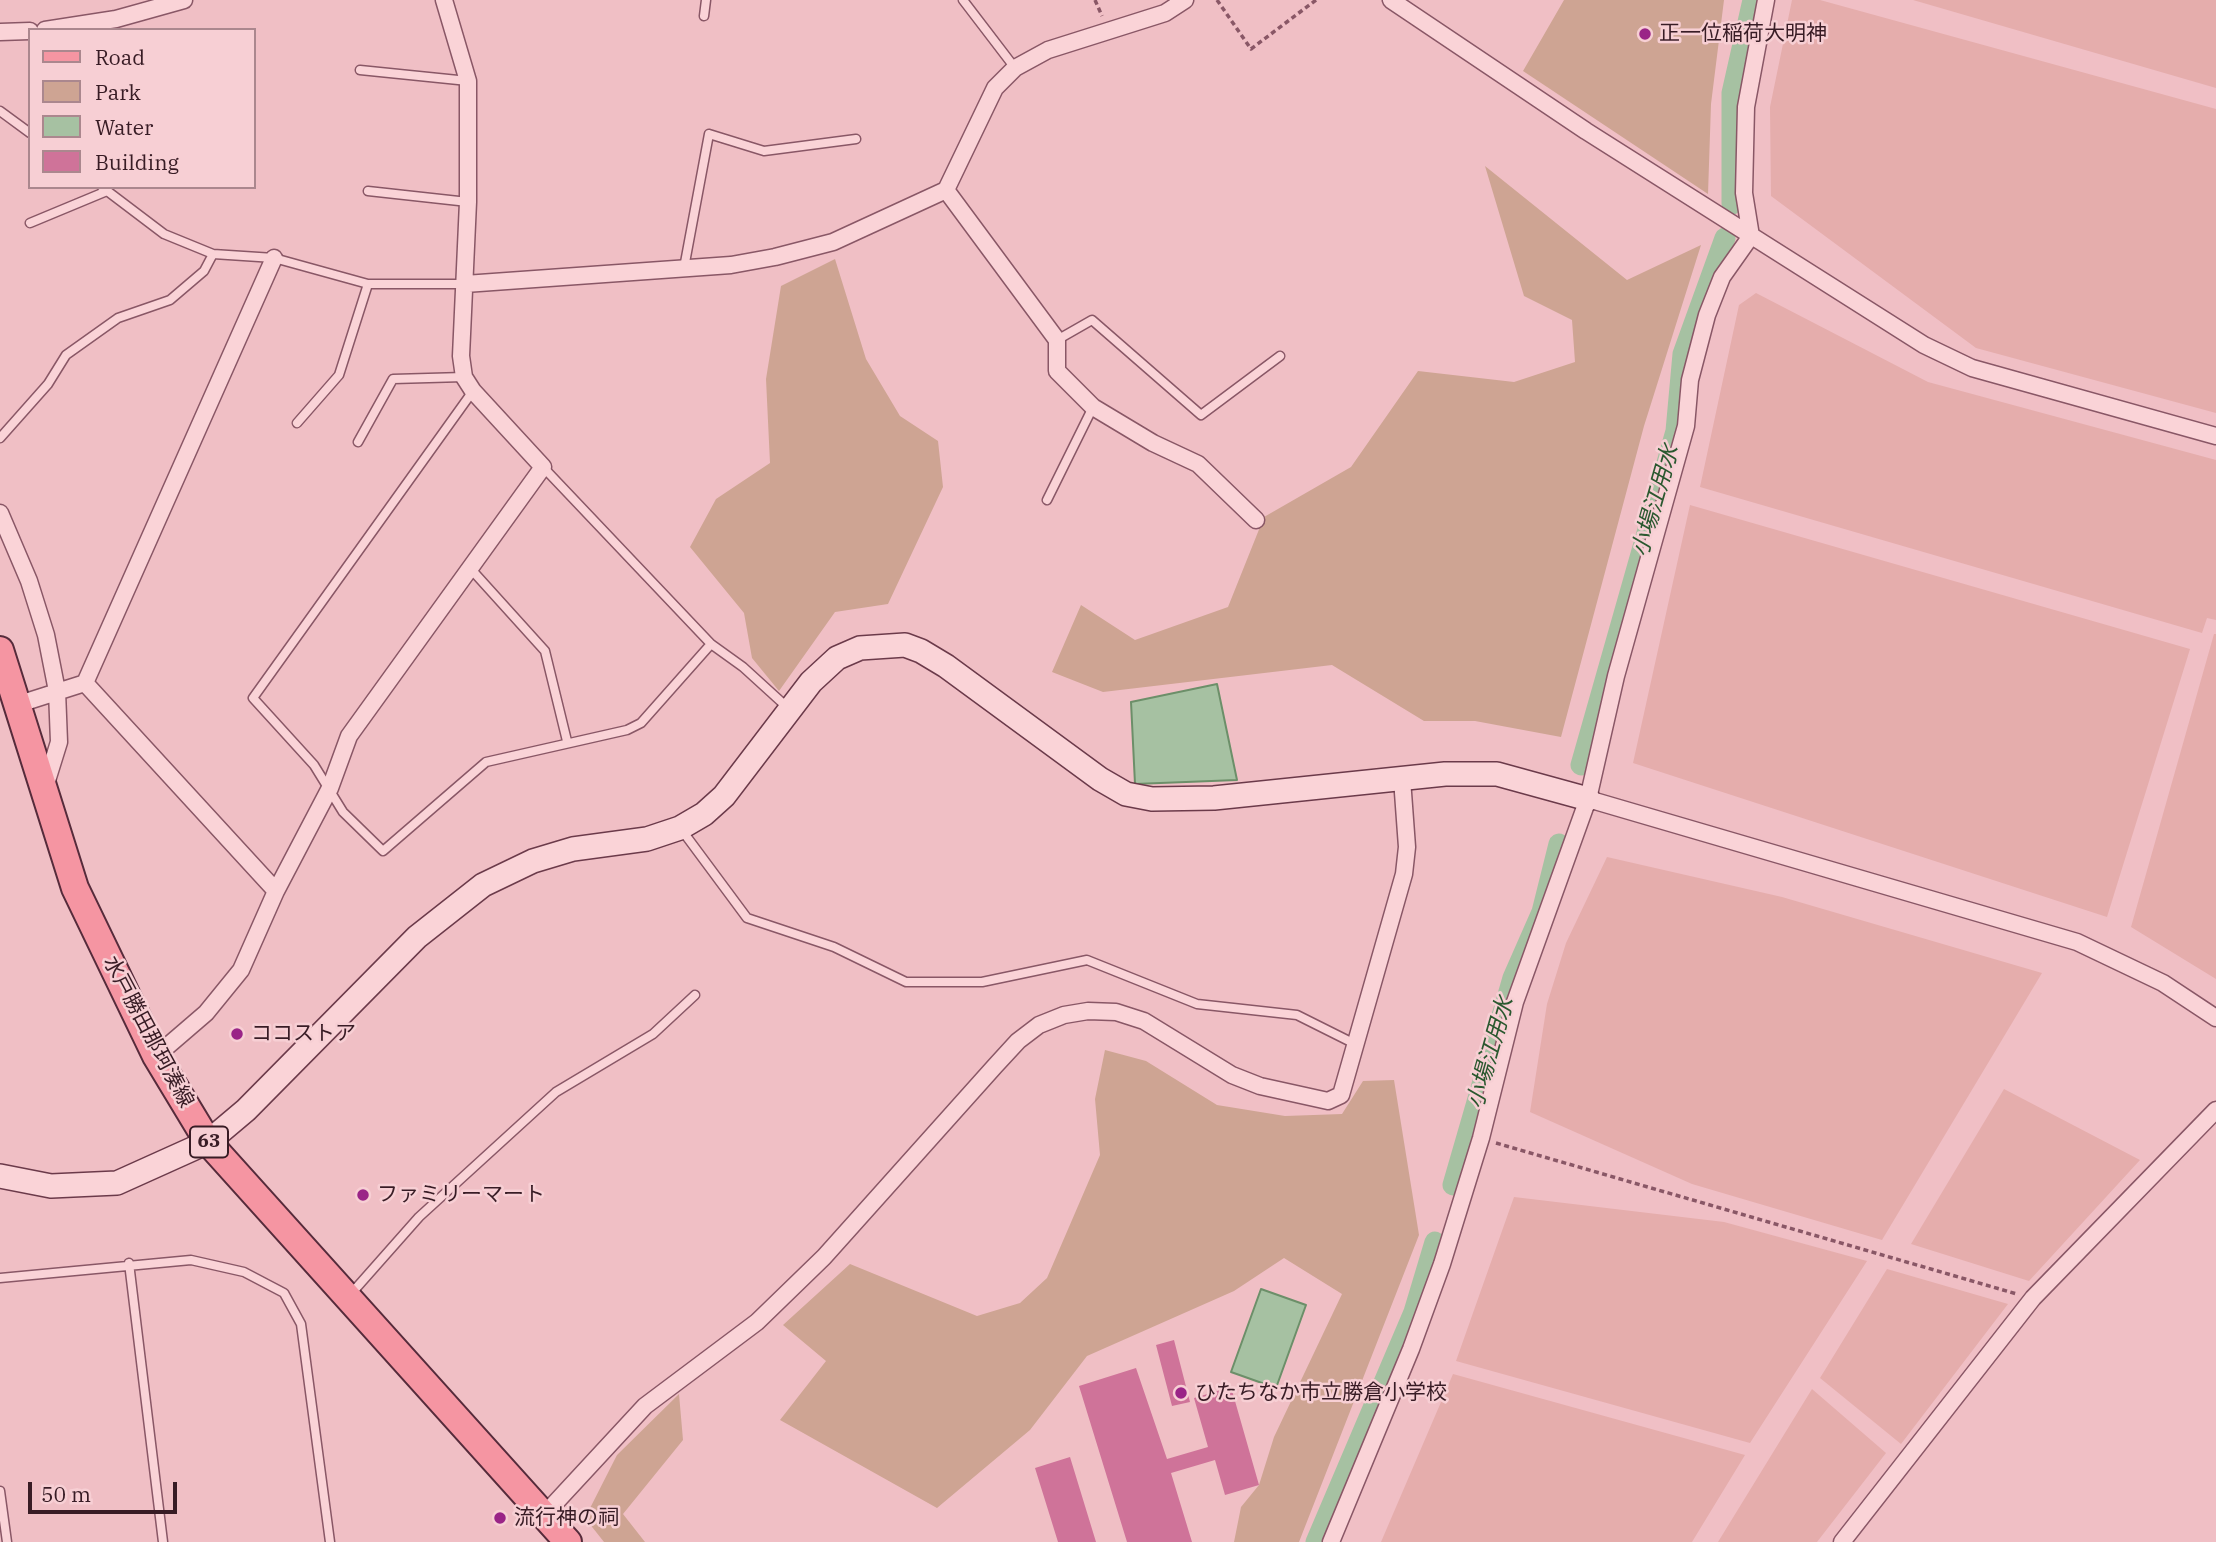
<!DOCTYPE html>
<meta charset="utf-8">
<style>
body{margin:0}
#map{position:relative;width:2216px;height:1542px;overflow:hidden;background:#f0bfc5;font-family:"IBM Plex Serif",serif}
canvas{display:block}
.legend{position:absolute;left:28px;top:28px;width:228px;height:161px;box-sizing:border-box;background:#f7cfd4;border:2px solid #ab878e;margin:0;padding:9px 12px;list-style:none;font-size:21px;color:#381c25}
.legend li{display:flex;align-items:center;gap:14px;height:35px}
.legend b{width:35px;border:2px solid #ab878e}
.scale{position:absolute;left:28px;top:1482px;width:149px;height:32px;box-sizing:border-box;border:4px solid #381c25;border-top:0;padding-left:9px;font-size:21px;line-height:24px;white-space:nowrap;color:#381c25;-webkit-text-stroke:5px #f7cfd4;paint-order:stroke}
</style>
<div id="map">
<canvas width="2216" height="1542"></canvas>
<ul class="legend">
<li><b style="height:9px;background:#f595a2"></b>Road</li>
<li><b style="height:19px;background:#cea493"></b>Park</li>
<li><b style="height:19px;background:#a6c1a2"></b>Water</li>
<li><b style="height:19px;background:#cf7399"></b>Building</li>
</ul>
<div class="scale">50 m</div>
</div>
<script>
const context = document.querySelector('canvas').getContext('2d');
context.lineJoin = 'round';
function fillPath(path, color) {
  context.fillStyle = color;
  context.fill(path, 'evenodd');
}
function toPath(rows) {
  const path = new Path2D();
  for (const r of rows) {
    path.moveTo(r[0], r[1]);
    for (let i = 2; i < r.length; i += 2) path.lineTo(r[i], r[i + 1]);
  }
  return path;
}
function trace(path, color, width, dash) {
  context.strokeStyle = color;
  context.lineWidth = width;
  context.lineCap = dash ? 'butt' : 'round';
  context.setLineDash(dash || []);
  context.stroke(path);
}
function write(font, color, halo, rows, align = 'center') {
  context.font = font + ' "IBM Plex Serif","Noto Sans JP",serif';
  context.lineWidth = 5;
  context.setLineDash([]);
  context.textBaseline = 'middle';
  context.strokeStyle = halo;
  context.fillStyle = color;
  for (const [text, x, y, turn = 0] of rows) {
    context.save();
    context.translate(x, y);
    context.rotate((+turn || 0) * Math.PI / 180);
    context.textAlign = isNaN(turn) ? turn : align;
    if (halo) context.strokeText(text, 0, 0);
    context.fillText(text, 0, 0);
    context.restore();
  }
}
fillPath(toPath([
 [1792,0,1820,0,2216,109,2216,413,1976,348,1771,196,1770,107],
 [1913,0,2216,0,2216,88],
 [1756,293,1928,382,2216,460,2216,620,2207,618,2202,633,1700,487,1739,305],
 [1690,505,2190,649,2107,917,1633,763],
 [2214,634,2216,634,2216,979,2131,927],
 [1607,857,1782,897,2042,973,1882,1240,1692,1184,1530,1112,1547,1004,1566,943],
 [2004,1089,2140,1160,2029,1281,1911,1244],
 [1514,1197,1724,1222,1867,1261,1750,1443,1456,1361],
 [1887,1269,2008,1304,1901,1444,1820,1378],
 [1453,1374,1745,1455,1692,1542,1381,1542],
 [1812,1389,1886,1453,1817,1542,1718,1542]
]), '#e5adac');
fillPath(toPath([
 [1564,0,1724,0,1711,104,1708,194,1523,71],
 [1485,166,1627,280,1701,245,1644,426,1561,737,1475,721,1424,721,1332,665,1103,692,1052,672,1081,605,1135,640,1228,607,1264,517,1351,467,1418,371,1514,382,1575,362,1572,320,1524,296],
 [835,259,866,359,900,416,938,441,943,487,888,604,835,612,779,691,752,658,744,613,690,547,716,499,770,463,766,379,781,286],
 [1105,1050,1146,1061,1217,1105,1285,1116,1342,1114,1363,1081,1394,1080,1419,1235,1299,1542,1234,1542,1241,1507,1259,1485,1274,1437,1342,1294,1284,1258,1234,1291,1087,1356,1030,1430,937,1508,780,1420,826,1361,783,1325,850,1264,977,1316,1020,1303,1047,1278,1100,1155,1095,1099],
 [679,1394,683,1440,623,1514,645,1542,604,1542,585,1518,617,1455]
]), '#cea493');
const water = toPath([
 [1217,684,1237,780,1135,784,1131,702,1217,684],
 [1261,1289,1306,1305,1276,1388,1231,1372,1261,1289]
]);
fillPath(water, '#a6c1a2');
trace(water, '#6c8f69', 2);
trace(toPath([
 [1732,204,1732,93,1753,0],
 [1581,765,1676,431,1683,354,1725,238],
 [1453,1185,1513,978,1542,912,1559,844],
 [1316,1542,1414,1312,1435,1242]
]), '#a6c1a2', 21);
fillPath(toPath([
 [1174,1340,1190,1402,1172,1406,1156,1345],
 [1136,1368,1167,1459,1208,1447,1194,1398,1231,1387,1259,1485,1225,1495,1215,1460,1171,1473,1192,1542,1127,1542,1079,1386],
 [1070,1457,1096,1542,1058,1542,1035,1468]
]), '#cf7399');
const lane = toPath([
 [963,0,1015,68],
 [704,16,706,0],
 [360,70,468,81],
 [0,111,30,133],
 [102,187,164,234,213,254,274,258,368,284,465,284],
 [368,191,468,202],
 [30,223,107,191],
 [684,268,709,134,764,151,856,139],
 [1057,340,1092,320,1201,415,1280,356],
 [473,391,253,698,314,765,343,812,383,851,486,762,627,730,641,723,711,644],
 [297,423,339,375,368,284],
 [0,438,48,384,66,355,118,318,170,300,204,271,213,254],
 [358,442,393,379,464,377],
 [543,467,711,644,743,667,788,708],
 [1047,500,1093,407],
 [470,568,545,651,567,741],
 [681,829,747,918,834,947,906,982,982,982,1087,960,1197,1004,1297,1015,1355,1044],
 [129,1263,163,1542],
 [0,1278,191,1260,244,1272,284,1293,301,1324,330,1542],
 [350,1295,419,1217,556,1092,653,1034,695,995],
 [0,1491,7,1542]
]);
const street = toPath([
 [1185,0,1165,13,1048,50,1015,68,995,88,946,190,1057,340,1057,371,1093,407,1153,443,1198,464,1256,520],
 [1391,0,1586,131,1924,345,1972,368,2216,436],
 [45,30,116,19,184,0],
 [0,32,30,31],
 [465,284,731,265,775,257,833,242,946,190],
 [0,513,29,581,46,635,57,691,59,742,45,787],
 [85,683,276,891],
 [16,705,85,683,274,258],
 [1588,799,2077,942,2163,983,2216,1018],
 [156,1056,206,1013,241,970,276,891,330,788,349,736,543,467,473,391,464,377,461,356,468,202,468,81,444,0],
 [545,1514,645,1406,757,1322,824,1257,995,1066,1018,1041,1039,1025,1064,1015,1088,1011,1116,1012,1144,1021,1232,1075,1260,1086,1328,1101,1341,1095,1404,874,1407,847,1402,779],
 [1331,1542,1411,1349,1442,1264,1481,1138,1515,1002,1588,799,1616,676,1686,426,1690,380,1707,315,1722,277,1751,236,1744,193,1746,107,1766,0],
 [1842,1542,2033,1298,2216,1110]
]);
const secondary = toPath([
 [0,1176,51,1186,117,1183,208,1142,246,1110,417,937,483,885,533,861,573,849,647,839,680,828,704,814,724,796,811,682,837,658,860,648,905,645,921,651,946,666,1100,779,1126,794,1152,799,1214,798,1445,774,1497,774,1588,799]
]);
const primary = toPath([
 [0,650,75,888,156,1056,208,1142,568,1542]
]);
trace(lane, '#895766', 11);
trace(street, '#895766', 19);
trace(secondary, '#6b3a4a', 26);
trace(primary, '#562b3b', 30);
trace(toPath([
 [1095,0,1102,16],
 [1217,0,1251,49,1316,0],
 [1496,1143,2017,1294]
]), '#895766', 3.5, [5, 3.5]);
trace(lane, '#fad3d7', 8);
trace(street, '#fad3d7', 16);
trace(secondary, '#fad3d7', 23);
trace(primary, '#f595a2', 26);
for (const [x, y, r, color] of [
 [1645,34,7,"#9a2487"],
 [237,1034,7,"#9a2487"],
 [363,1195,7,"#9a2487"],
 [1181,1393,7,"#9a2487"],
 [500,1518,7,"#9a2487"]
]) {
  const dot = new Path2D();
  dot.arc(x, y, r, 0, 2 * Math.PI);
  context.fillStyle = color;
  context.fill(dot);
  trace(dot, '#f7cfd4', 2.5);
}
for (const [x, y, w] of [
 [209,1142,38]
]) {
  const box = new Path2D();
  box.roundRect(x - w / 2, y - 15.5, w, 31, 5);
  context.fillStyle = '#f7cfd4';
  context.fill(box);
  trace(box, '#381c25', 2);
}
write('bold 19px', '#381c25', null, [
 ["63",209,1142]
]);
write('21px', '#381c25', '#f7cfd4', [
 ["正一位稲荷大明神",1659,34],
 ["ココストア",251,1034],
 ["ファミリーマート",377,1195],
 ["ひたちなか市立勝倉小学校",1195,1393],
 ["流行神の祠",514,1518]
], 'left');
write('21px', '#381c25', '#f7cfd4', [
 ["水戸勝田那珂湊線",148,1032,62]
]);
write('italic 23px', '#2a582f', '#f7cfd4', [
 ["小場江用水",1656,501,-74],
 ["小場江用水",1491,1053,-74]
]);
</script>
